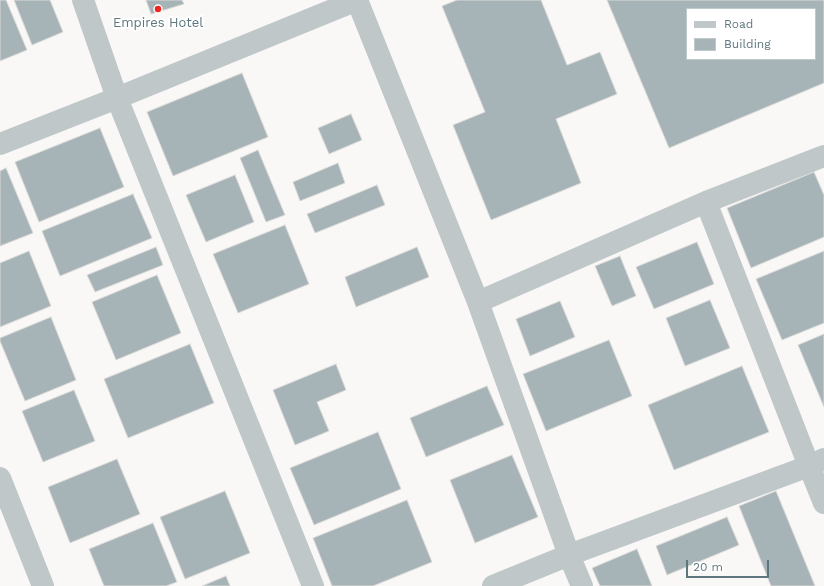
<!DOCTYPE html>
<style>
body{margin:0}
#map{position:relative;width:824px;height:586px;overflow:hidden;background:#f9f8f6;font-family:"Work Sans",sans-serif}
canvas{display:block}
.legend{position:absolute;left:686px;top:8px;width:130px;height:52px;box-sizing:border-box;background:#fff;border:1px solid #bfc8cb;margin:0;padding:5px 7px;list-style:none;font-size:12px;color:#5e767e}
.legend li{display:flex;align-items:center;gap:8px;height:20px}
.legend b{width:20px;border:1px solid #bfc8cb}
.scale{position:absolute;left:686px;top:560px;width:83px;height:18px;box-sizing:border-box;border:2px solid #5e767e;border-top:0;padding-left:5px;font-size:12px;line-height:14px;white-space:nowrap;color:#5e767e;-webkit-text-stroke:3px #fff;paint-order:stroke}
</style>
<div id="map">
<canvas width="824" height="586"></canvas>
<ul class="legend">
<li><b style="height:5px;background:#bfc7c9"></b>Road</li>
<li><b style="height:11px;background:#a6b3b7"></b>Building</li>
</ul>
<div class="scale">20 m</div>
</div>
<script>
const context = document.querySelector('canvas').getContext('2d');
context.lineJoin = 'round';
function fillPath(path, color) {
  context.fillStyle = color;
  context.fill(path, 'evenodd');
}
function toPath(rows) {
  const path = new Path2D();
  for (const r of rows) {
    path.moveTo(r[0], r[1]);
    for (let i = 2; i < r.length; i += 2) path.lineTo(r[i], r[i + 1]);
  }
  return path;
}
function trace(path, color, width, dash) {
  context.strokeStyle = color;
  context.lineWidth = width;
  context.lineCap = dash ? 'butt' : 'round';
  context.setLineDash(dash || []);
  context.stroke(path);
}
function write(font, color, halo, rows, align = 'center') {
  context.font = font + ' "Work Sans",sans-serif';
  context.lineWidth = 4;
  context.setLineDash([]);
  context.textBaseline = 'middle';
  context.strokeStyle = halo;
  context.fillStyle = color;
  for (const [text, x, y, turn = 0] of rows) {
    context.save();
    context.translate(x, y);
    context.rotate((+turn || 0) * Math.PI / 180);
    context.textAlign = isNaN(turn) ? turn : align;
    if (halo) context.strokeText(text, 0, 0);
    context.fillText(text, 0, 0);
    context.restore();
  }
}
const building = toPath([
 [0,0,6,0,27,50,0,61,0,0],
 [14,0,50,0,63,32,32,45,14,0],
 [146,0,182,0,184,4,151,14,146,0],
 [457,0,541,0,567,65,600,52,617,94,556,119,581,183,491,220,453,125,485,112,442,6,457,0],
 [607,0,824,0,824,83,669,148,607,0],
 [687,9,815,9,815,59,687,59,687,9],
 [242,73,268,137,173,176,147,112,242,73],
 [351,114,362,140,329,154,318,128,351,114],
 [100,128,124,187,39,222,15,162,100,128],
 [258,150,285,215,266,222,240,158,258,150],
 [338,163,345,183,300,201,293,182,338,163],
 [6,168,33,233,0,246,0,171,6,168],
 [814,172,824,195,824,237,751,268,727,208,814,172],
 [235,175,254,222,206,242,186,195,235,175],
 [377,185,385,205,315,233,307,214,377,185],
 [133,194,152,238,60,276,42,231,133,194],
 [285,225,309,284,238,313,213,254,285,225],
 [697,242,714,284,654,309,636,267,697,242],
 [156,247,163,265,95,292,87,275,156,247],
 [417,247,429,277,356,307,345,277,417,247],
 [29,251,51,306,0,327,0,263,29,251],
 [824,251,824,323,782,340,756,279,824,251],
 [620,256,636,296,612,306,595,266,620,256],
 [157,275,181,333,116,360,92,302,157,275],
 [710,300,730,348,685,366,666,318,710,300],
 [560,301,575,337,530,356,516,319,560,301],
 [51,317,76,380,25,401,0,341,0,338,51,317],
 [824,334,824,407,798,345,824,334],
 [609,340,632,396,546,431,523,374,609,340],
 [190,344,214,403,128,438,104,379,190,344],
 [336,364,346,390,317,402,329,431,295,445,273,390,336,364],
 [742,366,769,432,674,470,648,405,742,366],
 [487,386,504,425,426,457,410,418,487,386],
 [74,390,95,441,43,462,22,411,74,390],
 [378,432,401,489,314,525,290,468,378,432],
 [512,455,538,517,475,543,450,480,512,455],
 [117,459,140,514,70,543,48,487,117,459],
 [225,491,250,553,185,579,160,517,225,491],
 [776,491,815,586,771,586,739,506,776,491],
 [407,500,432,562,373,586,332,586,313,538,407,500],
 [727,517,739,545,667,575,656,546,727,517],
 [153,523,177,582,166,586,104,586,89,549,153,523],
 [637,549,652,586,600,586,592,568,637,549],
 [226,576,230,586,202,586,226,576]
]);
fillPath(building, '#a6b3b7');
trace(building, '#dbdad8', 1);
trace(toPath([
 [83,0,117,98,313,586],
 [357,0,478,302,569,555,582,586],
 [0,144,117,98,357,0],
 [706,202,809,466,824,503],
 [478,302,706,202,824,156],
 [0,478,43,586],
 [493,586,569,555,809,466,824,459]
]), '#bfc7c9', 22);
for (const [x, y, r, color] of [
 [158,9,4,"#f0261f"]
]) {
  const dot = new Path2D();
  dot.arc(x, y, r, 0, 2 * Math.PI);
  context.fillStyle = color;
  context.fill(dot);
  trace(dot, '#fff', 1.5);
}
write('13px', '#5e767e', '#fff', [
 ["Empires Hotel",158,23]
]);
</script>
